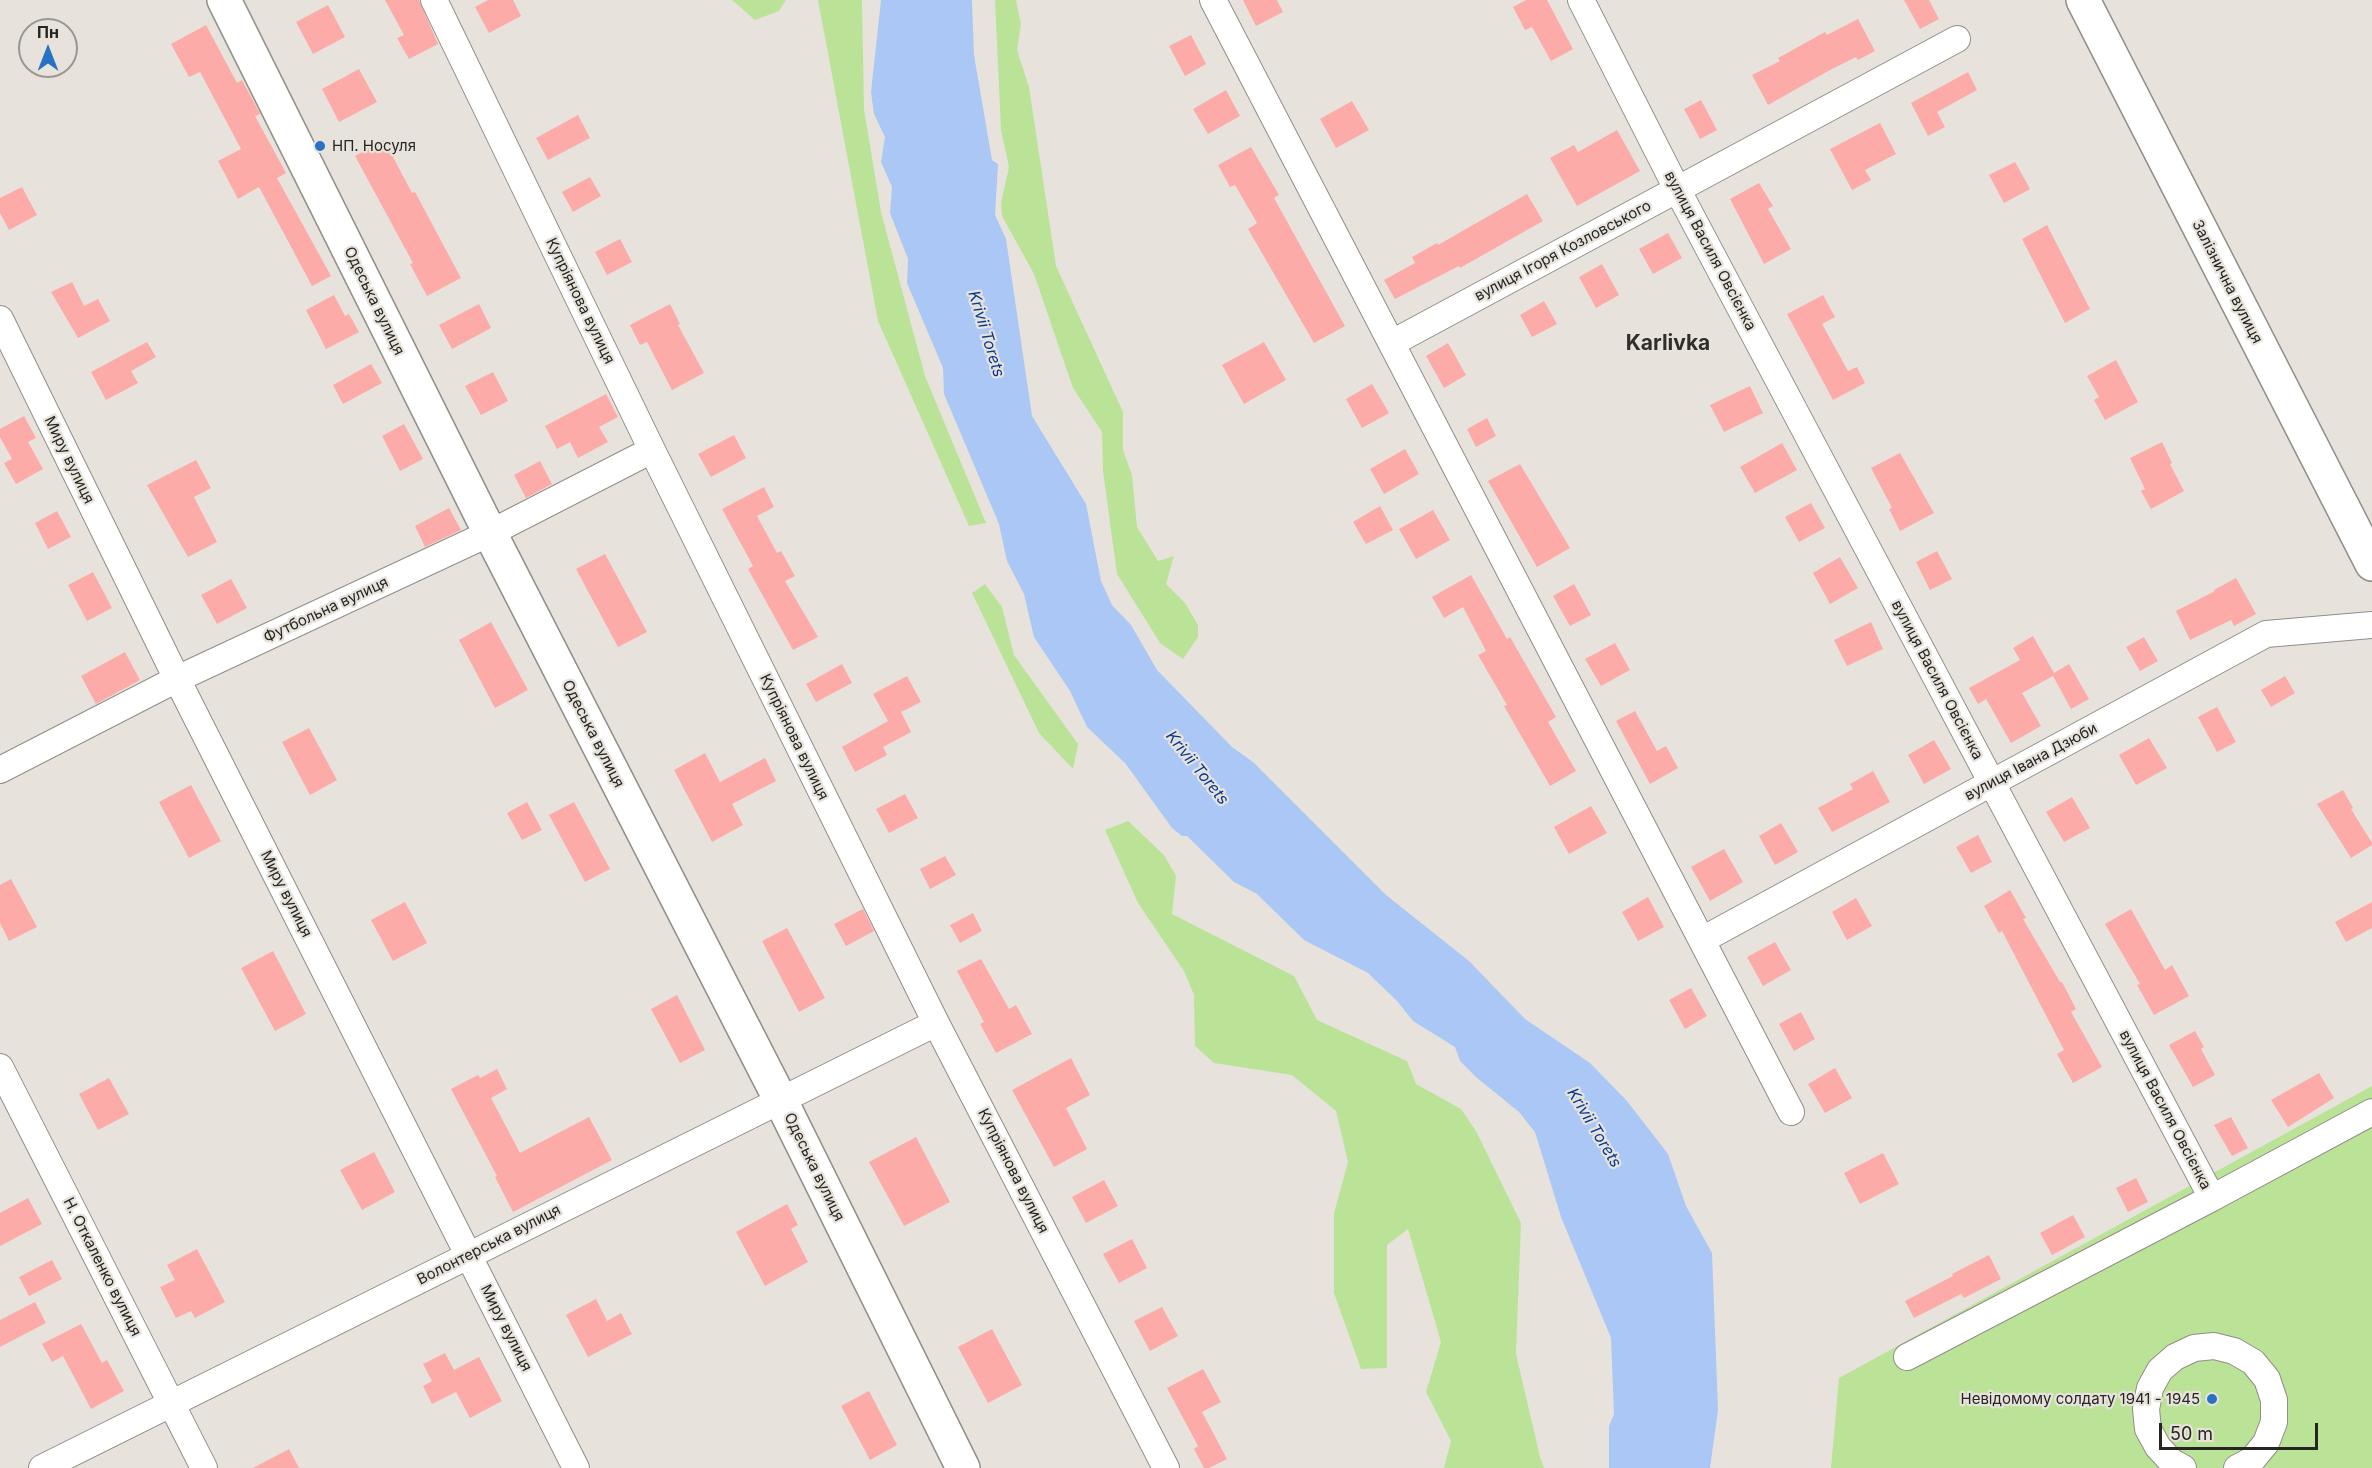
<!DOCTYPE html>
<meta charset="utf-8">
<style>
body{margin:0}
#map{position:relative;width:2372px;height:1468px;overflow:hidden;background:#e7e3dc;font-family:Inter,sans-serif}
canvas{display:block}
.north{position:absolute;left:18px;top:18px;width:60px;height:60px;box-sizing:border-box;background:#e7e3dc;border:2px solid #9a9792;border-radius:50%;rotate:0deg;font-size:16px;font-weight:700;line-height:24px;text-align:center;color:#262522}
.north::after{content:'';display:block;margin:auto;width:21px;height:27px;background:#2971c2;clip-path:polygon(50% 0,100% 100%,50% 72%,0 100%)}
.scale{position:absolute;left:2159px;top:1423px;width:159px;height:27px;box-sizing:border-box;border:3px solid #262522;border-top:0;padding-left:8px;font-size:18px;line-height:21px;white-space:nowrap;color:#262522;-webkit-text-stroke:4px #e7e3dc;paint-order:stroke}
</style>
<div id="map">
<canvas width="2372" height="1468"></canvas>
<div class="north">Пн</div>
<div class="scale">50 m</div>
</div>
<script>
const context = document.querySelector('canvas').getContext('2d');
context.lineJoin = 'round';
function fillPath(path, color) {
  context.fillStyle = color;
  context.fill(path, 'evenodd');
}
function toPath(rows) {
  const path = new Path2D();
  for (const r of rows) {
    path.moveTo(r[0], r[1]);
    for (let i = 2; i < r.length; i += 2) path.lineTo(r[i], r[i + 1]);
  }
  return path;
}
function trace(path, color, width, dash) {
  context.strokeStyle = color;
  context.lineWidth = width;
  context.lineCap = dash ? 'butt' : 'round';
  context.setLineDash(dash || []);
  context.stroke(path);
}
function write(font, color, halo, rows, align = 'center') {
  context.font = font + ' Inter,sans-serif';
  context.lineWidth = 4.5;
  context.setLineDash([]);
  context.textBaseline = 'middle';
  context.strokeStyle = halo;
  context.fillStyle = color;
  for (const [text, x, y, turn = 0] of rows) {
    context.save();
    context.translate(x, y);
    context.rotate((+turn || 0) * Math.PI / 180);
    context.textAlign = isNaN(turn) ? turn : align;
    if (halo) context.strokeText(text, 0, 0);
    context.fillText(text, 0, 0);
    context.restore();
  }
}
fillPath(toPath([
 [732,0,786,0,779,11,755,20],
 [818,0,862,0,864,109,881,212,925,376,986,523,969,526,878,321],
 [995,0,1016,0,1021,24,1017,50,1029,87,1056,266,1123,412,1123,450,1132,475,1137,527,1158,561,1174,556,1166,584,1185,603,1198,625,1198,637,1183,659,1160,643,1117,574,1103,471,1102,432,1073,388,1034,274,1002,216,1001,203,1009,167,1001,130],
 [985,584,1002,607,1014,655,1078,744,1073,769,1039,733,972,593],
 [1128,821,1164,855,1176,876,1172,914,1294,976,1317,1020,1407,1061,1416,1084,1461,1109,1476,1131,1521,1223,1516,1354,1540,1457,1544,1468,1444,1468,1451,1441,1426,1392,1441,1342,1408,1229,1387,1245,1387,1368,1361,1369,1334,1293,1334,1213,1348,1162,1336,1111,1292,1075,1214,1063,1195,1046,1194,995,1184,971,1138,903,1105,830],
 [2372,1086,2372,1468,1831,1468,1839,1378]
]), '#bbe398');
fillPath(toPath([
 [881,0,972,0,974,55,992,160,998,164,995,215,1006,239,1032,416,1086,504,1101,581,1112,605,1131,625,1157,670,1232,747,1253,762,1386,895,1469,961,1525,1019,1590,1063,1627,1101,1668,1154,1686,1206,1712,1253,1718,1410,1710,1468,1609,1468,1609,1426,1614,1414,1611,1338,1561,1217,1535,1132,1519,1112,1476,1077,1460,1061,1455,1047,1413,1021,1397,1001,1368,973,1304,940,1257,894,1234,882,1187,836,1182,836,1172,828,1125,763,1087,727,1070,691,1034,637,1024,594,1007,561,999,524,944,394,943,368,907,283,908,259,890,213,892,187,881,162,885,137,874,114,871,92]
]), '#aac7f6');
fillPath(toPath([
 [385,0,419,0,438,44,409,59,397,38,404,35],
 [488,0,513,0,521,16,489,33,475,7],
 [1243,0,1277,0,1283,12,1256,26],
 [1526,0,1547,0,1573,49,1551,61,1532,27,1525,30,1513,7],
 [1904,0,1929,0,1939,19,1920,29],
 [328,5,345,37,313,54,296,22],
 [1858,19,1875,51,1858,60,1856,57,1830,70,1768,105,1752,75,1780,61,1778,58,1825,32,1827,35],
 [206,25,237,83,242,80,257,108,260,114,255,116,286,173,277,178,331,276,312,286,259,187,238,199,218,161,241,149,200,72,189,77,171,44],
 [1191,35,1206,64,1185,76,1169,46],
 [359,69,377,102,339,122,322,89],
 [1968,72,1977,90,1937,112,1945,127,1928,136,1911,103],
 [1226,90,1240,116,1208,134,1193,109],
 [1701,100,1717,130,1700,139,1684,109],
 [1352,101,1369,130,1336,148,1320,119],
 [578,115,590,138,548,160,536,138],
 [1880,123,1896,154,1865,170,1871,180,1852,190,1830,149],
 [1617,130,1640,171,1577,206,1550,158,1574,145,1578,152],
 [384,140,412,193,415,192,461,278,427,296,410,264,413,263,355,156],
 [1251,147,1279,195,1274,198,1345,326,1314,343,1248,229,1257,223,1235,185,1230,187,1218,165],
 [2015,162,2030,189,2004,203,1989,175],
 [590,177,601,196,573,212,562,192],
 [1759,183,1773,206,1768,209,1791,249,1764,264,1730,199],
 [22,187,37,215,9,230,0,213,0,198],
 [1527,194,1543,221,1460,268,1459,266,1395,299,1384,280,1415,263,1412,257,1437,243,1438,245],
 [2047,225,2090,309,2065,323,2022,239],
 [1668,233,1682,258,1653,274,1639,249],
 [620,239,632,262,607,275,595,252],
 [1602,264,1619,295,1596,308,1579,277],
 [72,282,84,306,98,299,110,321,78,338,51,292],
 [334,295,345,316,349,314,359,332,326,349,306,310],
 [1823,295,1835,317,1822,324,1848,371,1857,367,1865,383,1833,400,1787,314],
 [1544,301,1557,324,1532,337,1520,315],
 [479,304,491,328,452,349,439,325],
 [670,304,680,324,678,325,704,373,672,390,647,342,640,345,630,325],
 [147,342,156,357,131,371,138,383,106,400,91,372],
 [1264,342,1286,380,1244,404,1222,365],
 [1448,343,1466,375,1444,388,1426,356],
 [2116,360,2138,402,2105,420,2094,400,2099,397,2087,376],
 [371,364,382,383,343,404,333,385],
 [493,372,508,401,481,415,465,386],
 [1372,384,1389,413,1362,428,1346,399],
 [1750,386,1763,413,1724,432,1710,405],
 [606,394,618,417,599,427,608,442,578,458,570,442,557,449,545,426],
 [24,416,36,438,28,442,43,469,16,484,4,463,12,459,0,437,0,429],
 [1487,418,1496,436,1476,447,1467,429],
 [404,424,423,459,400,471,382,436],
 [734,435,746,458,711,477,698,454],
 [2162,442,2172,463,2170,464,2184,491,2151,509,2141,491,2145,489,2130,458],
 [1782,443,1797,470,1755,493,1740,467],
 [1405,449,1419,474,1384,494,1370,469],
 [1900,453,1934,513,1900,531,1889,509,1892,508,1871,468],
 [196,460,211,488,194,497,217,542,188,557,147,485],
 [540,461,552,484,526,498,514,475],
 [1520,464,1570,548,1537,567,1488,481],
 [764,487,774,507,757,516,777,553,781,551,795,576,785,581,818,637,793,650,748,569,753,566,722,509],
 [1811,503,1825,528,1799,542,1785,517],
 [1380,506,1393,530,1366,544,1353,522],
 [449,508,461,530,425,547,415,526],
 [1433,510,1450,540,1416,559,1399,529],
 [57,511,71,537,48,549,35,523],
 [1937,551,1952,579,1930,590,1916,562],
 [605,554,647,632,618,647,576,569],
 [1840,557,1858,588,1830,604,1813,573],
 [93,572,112,608,87,621,68,585],
 [1471,575,1507,639,1510,637,1556,717,1548,722,1576,771,1550,786,1504,706,1507,705,1478,655,1486,651,1463,607,1444,618,1432,597],
 [2236,578,2256,614,2234,626,2231,620,2190,640,2176,611,2215,591,2214,590],
 [231,579,247,608,217,624,201,595],
 [1574,584,1591,615,1570,626,1553,596],
 [491,622,528,690,495,708,459,640],
 [1871,622,1883,649,1847,666,1834,640],
 [2033,636,2054,673,2069,664,2089,699,2071,709,2053,676,2022,693,2041,726,2011,743,1986,699,1978,704,1969,688,2020,660,2013,648],
 [2144,637,2158,661,2140,671,2126,647],
 [1615,643,1630,670,1601,686,1585,659],
 [125,652,140,680,96,704,81,676],
 [842,664,852,683,816,702,806,684],
 [907,676,921,702,901,712,911,732,883,747,887,755,855,772,842,747,888,721,873,694],
 [2285,676,2295,693,2271,707,2261,690],
 [2217,707,2236,742,2217,752,2198,717],
 [1635,711,1657,751,1666,746,1678,768,1650,784,1616,721],
 [309,728,337,780,310,795,282,742],
 [2149,738,2167,768,2136,785,2119,755],
 [1934,740,1951,769,1924,784,1908,755],
 [705,753,720,782,765,758,776,781,732,804,743,825,712,842,674,770],
 [1873,771,1890,802,1832,832,1818,808,1853,789,1850,784],
 [191,785,221,841,189,858,159,802],
 [2343,790,2353,808,2351,809,2372,843,2372,845,2351,858,2317,804],
 [905,794,918,818,889,833,876,809],
 [2072,797,2090,828,2064,842,2046,812],
 [527,802,542,830,522,840,507,813],
 [574,802,610,869,585,882,549,815],
 [1591,806,1607,833,1569,854,1554,827],
 [1781,823,1798,852,1775,865,1759,836],
 [1978,835,1992,862,1971,873,1956,847],
 [1724,849,1743,882,1710,901,1691,867],
 [945,856,956,875,930,889,920,869],
 [11,879,37,927,9,941,0,923,0,885],
 [2010,890,2026,918,2023,919,2060,982,2062,982,2076,1009,2071,1012,2102,1067,2073,1083,2057,1054,2064,1050,2002,931,1999,933,1984,906],
 [1648,897,1664,927,1638,941,1622,912],
 [1856,898,1872,926,1847,940,1832,912],
 [405,902,427,943,393,961,371,920],
 [2372,902,2372,928,2346,942,2335,922],
 [863,909,874,931,846,946,834,924],
 [2131,909,2165,970,2172,965,2189,996,2154,1015,2137,985,2140,984,2105,924],
 [973,913,982,931,960,943,950,925],
 [787,928,825,998,799,1012,762,941],
 [1775,942,1791,970,1763,986,1747,957],
 [273,951,306,1014,275,1031,241,968],
 [981,959,1009,1009,1016,1005,1032,1034,996,1053,980,1024,984,1022,957,971],
 [1691,988,1707,1016,1685,1029,1669,1000],
 [677,995,705,1050,680,1063,651,1009],
 [1801,1012,1815,1039,1794,1051,1779,1024],
 [2195,1031,2204,1047,2201,1049,2215,1075,2193,1087,2169,1045],
 [1071,1058,1090,1095,1066,1108,1087,1149,1054,1167,1012,1090],
 [1835,1068,1852,1098,1825,1113,1808,1084],
 [497,1069,507,1089,491,1098,520,1153,589,1117,612,1160,513,1212,495,1177,497,1176,451,1089,478,1075,480,1078],
 [2319,1073,2334,1098,2288,1127,2271,1100],
 [109,1078,129,1114,98,1130,79,1094],
 [2231,1117,2248,1148,2232,1156,2214,1125],
 [916,1137,950,1202,904,1226,869,1162],
 [374,1152,395,1192,362,1210,340,1170],
 [1883,1153,1899,1184,1860,1204,1844,1173],
 [2136,1178,2148,1202,2128,1212,2116,1188],
 [1104,1180,1118,1206,1086,1223,1072,1197],
 [28,1198,42,1224,0,1246,0,1213],
 [787,1204,798,1225,791,1229,808,1262,765,1286,736,1232],
 [2073,1215,2085,1237,2052,1255,2040,1233],
 [1132,1239,1147,1268,1119,1283,1103,1254],
 [197,1249,225,1302,195,1318,191,1311,176,1318,160,1287,175,1280,167,1265],
 [1989,1255,2001,1279,1964,1298,1961,1294,1914,1318,1905,1301,1953,1276,1952,1274],
 [52,1260,62,1279,29,1296,19,1277],
 [596,1299,607,1321,621,1313,632,1334,588,1357,566,1315],
 [35,1302,46,1323,0,1347,0,1320],
 [1162,1307,1178,1336,1150,1351,1134,1321],
 [81,1324,102,1363,107,1360,124,1391,91,1409,63,1356,52,1362,42,1344],
 [992,1329,1022,1385,988,1403,958,1347],
 [445,1353,454,1370,479,1357,502,1401,470,1418,456,1392,432,1404,423,1386,432,1381,423,1364],
 [1203,1369,1221,1402,1202,1412,1227,1459,1209,1468,1204,1468,1194,1449,1198,1446,1167,1388],
 [869,1391,897,1445,870,1460,841,1406],
 [289,1449,299,1468,253,1468]
]), '#fdaba8');
const street = toPath([
 [434,0,652,450,936,1023,1166,1468],
 [1213,0,1791,1112],
 [1581,0,1677,189,2212,1198,2372,1112],
 [0,319,177,679,576,1468],
 [1392,343,1957,39],
 [0,770,177,679,490,533,652,450],
 [1702,940,2266,634,2372,625],
 [0,1067,204,1468],
 [1907,1357,2212,1198],
 [42,1468,936,1023],
 [2183,1468,2172,1462,2158,1447,2148,1429,2146,1409,2150,1388,2160,1370,2175,1357,2194,1348,2214,1346,2234,1351,2253,1362,2267,1379,2274,1400,2274,1422,2266,1443,2252,1460,2237,1468]
]);
const secondary = toPath([
 [224,0,490,533,780,1099,963,1468],
 [2083,0,2372,564]
]);
trace(street, '#918d87', 28);
trace(secondary, '#918d87', 36);
trace(street, '#fff', 26);
trace(secondary, '#fff', 33);
for (const [x, y, r, color] of [
 [320,146,6,"#2971c2"],
 [2212,1399,6,"#2971c2"]
]) {
  const dot = new Path2D();
  dot.arc(x, y, r, 0, 2 * Math.PI);
  context.fillStyle = color;
  context.fill(dot);
  trace(dot, '#e7e3dc', 2);
}
write('15px', '#262522', '#e7e3dc', [
 ["НП. Носуля",332,146],
 ["Невідомому солдату 1941 - 1945",2200,1399,"right"]
], 'left');
write('15px', '#262522', '#e7e3dc', [
 ["вулиця Ігоря Козловського",1563,251,-28],
 ["вулиця Василя Овсієнка",1710,251,62],
 ["Залізнична вулиця",2227,282,63],
 ["Одеська вулиця",374,301,64],
 ["Купріянова вулиця",580,301,64],
 ["Миру вулиця",69,460,64],
 ["Футбольна вулиця",326,610,-25],
 ["вулиця Василя Овсієнка",1937,680,62],
 ["Одеська вулиця",593,734,63],
 ["Купріянова вулиця",794,737,64],
 ["вулиця Івана Дзюби",2031,762,-28],
 ["Миру вулиця",286,894,63],
 ["вулиця Василя Овсієнка",2165,1110,62],
 ["Одеська вулиця",814,1167,64],
 ["Купріянова вулиця",1013,1171,63],
 ["Волонтерська вулиця",489,1245,-27],
 ["Н. Откаленко вулиця",102,1267,63],
 ["Миру вулиця",506,1328,63]
]);
write('italic 16px', '#043990', '#e7e3dc', [
 ["Krivii Torets",986,334,73],
 ["Krivii Torets",1197,768,51],
 ["Krivii Torets",1594,1128,59]
]);
write('bold 21px', '#312e29', '#e7e3dc', [
 ["Karlivka",1668,344]
]);
</script>
